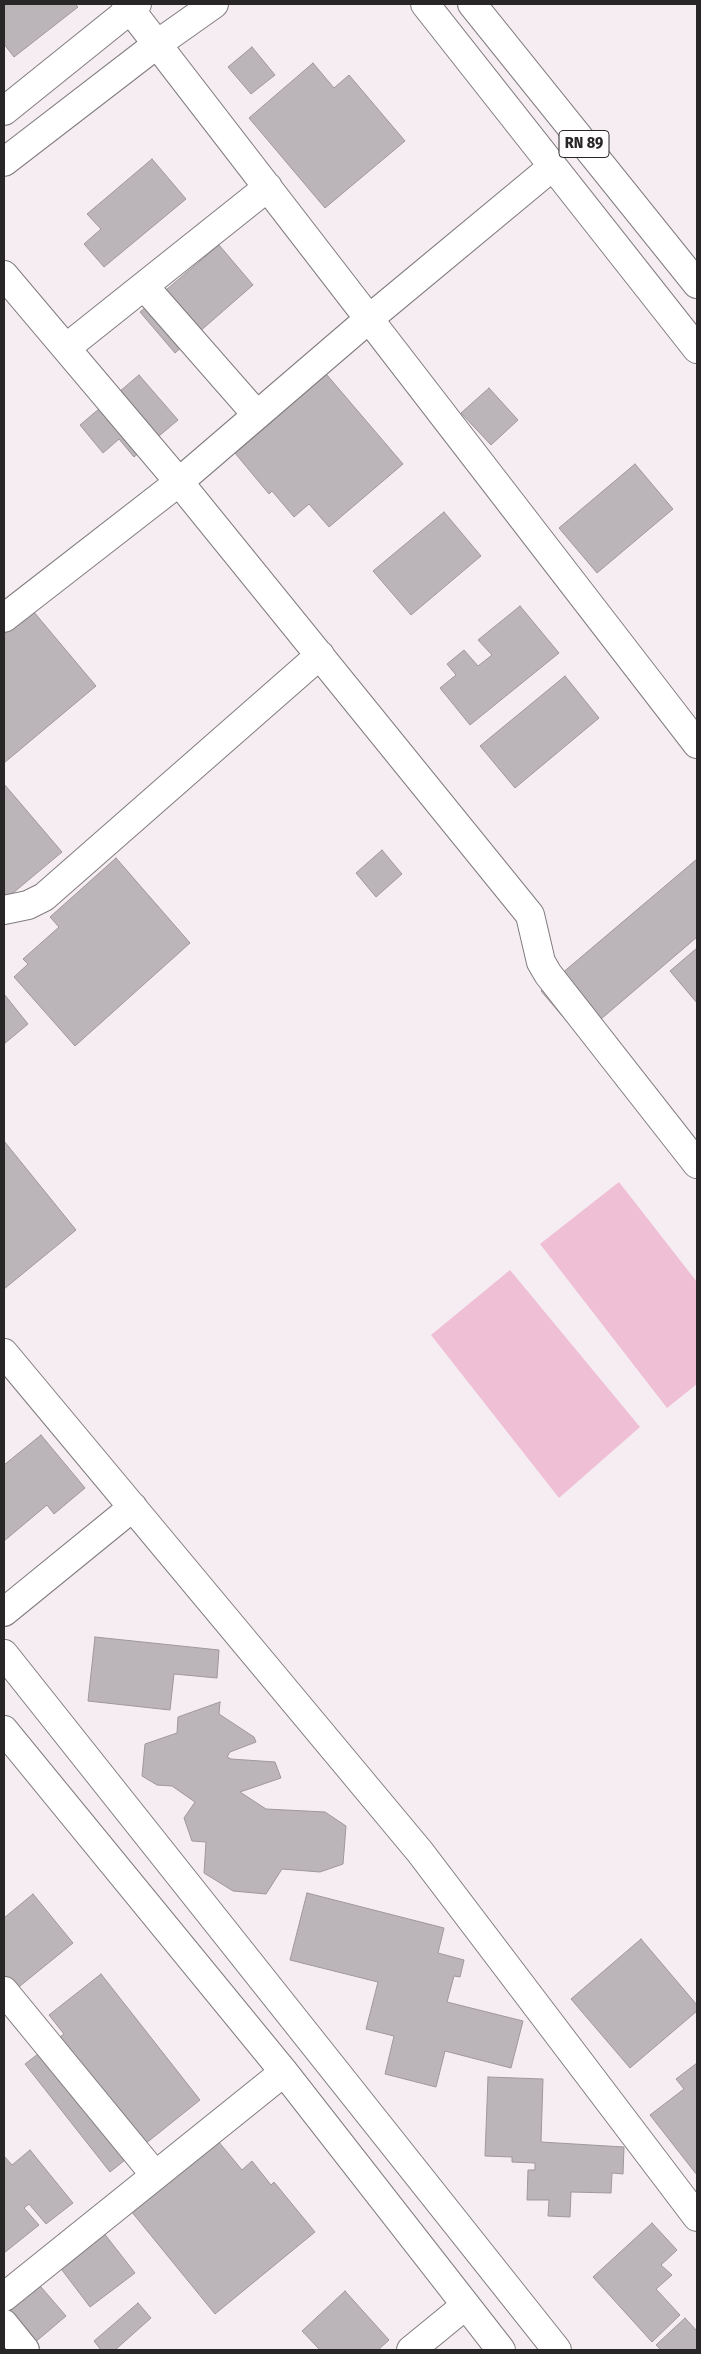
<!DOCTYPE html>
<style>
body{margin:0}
#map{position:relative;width:701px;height:2354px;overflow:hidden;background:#f5edf1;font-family:"Fira Sans Condensed",sans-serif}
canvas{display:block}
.frame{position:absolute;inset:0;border:5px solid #282627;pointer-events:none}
</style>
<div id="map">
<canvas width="701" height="2354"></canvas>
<div class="frame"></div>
</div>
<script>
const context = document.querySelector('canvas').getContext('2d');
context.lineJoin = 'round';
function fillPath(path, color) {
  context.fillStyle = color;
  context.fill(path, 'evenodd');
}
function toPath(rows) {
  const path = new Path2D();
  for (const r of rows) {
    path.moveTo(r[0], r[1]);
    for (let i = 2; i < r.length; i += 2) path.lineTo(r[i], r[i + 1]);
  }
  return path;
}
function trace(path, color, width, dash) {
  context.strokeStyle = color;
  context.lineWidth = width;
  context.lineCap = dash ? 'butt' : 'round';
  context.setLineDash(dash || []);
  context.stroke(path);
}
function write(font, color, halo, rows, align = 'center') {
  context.font = font + ' "Fira Sans Condensed",sans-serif';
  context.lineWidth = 4;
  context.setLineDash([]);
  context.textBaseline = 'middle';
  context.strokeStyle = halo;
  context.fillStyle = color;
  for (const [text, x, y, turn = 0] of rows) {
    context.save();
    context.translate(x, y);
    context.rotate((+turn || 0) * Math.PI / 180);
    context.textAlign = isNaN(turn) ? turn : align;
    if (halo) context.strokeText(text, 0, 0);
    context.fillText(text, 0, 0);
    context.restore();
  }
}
fillPath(toPath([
 [619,1182,697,1282,697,1384,667,1408,540,1244],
 [510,1270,640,1427,559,1498,431,1335]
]), '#efbfd6');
const building = toPath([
 [4,4,75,4,78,7,14,57,4,44,4,4],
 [252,47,275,75,251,94,228,67,252,47],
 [313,63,334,88,349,75,405,141,325,208,249,118,313,63],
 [152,159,186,199,104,267,84,244,101,229,87,214,152,159],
 [219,245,253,285,175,353,140,312,219,245],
 [321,368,403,464,329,527,309,504,294,517,272,491,269,494,235,453,273,421,267,414,321,368],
 [139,375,178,420,134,457,119,439,103,453,80,425,139,375],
 [489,388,518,420,491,445,461,413,489,388],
 [635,464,673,509,597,573,559,528,635,464],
 [444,512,481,556,411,615,373,571,444,512],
 [28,605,96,686,4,763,4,626,28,605],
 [520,606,559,653,470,725,440,688,456,675,447,664,464,650,478,666,492,655,478,640,520,606],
 [565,676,599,718,515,788,480,746,565,676],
 [4,784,62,852,7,898,4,895,4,784],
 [382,850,402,874,376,897,356,873,382,850],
 [116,858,190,943,75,1046,14,977,28,964,23,959,59,927,50,917,116,858],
 [697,859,697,937,580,1037,541,991,697,859],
 [697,948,697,1003,670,971,697,948],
 [4,994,28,1024,4,1044,4,994],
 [4,1141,76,1230,4,1289,4,1141],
 [41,1435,85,1488,54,1514,47,1505,4,1541,4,1465,41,1435],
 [95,1637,219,1650,217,1678,174,1674,170,1710,88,1701,95,1637],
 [220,1702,219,1714,254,1737,256,1742,230,1752,227,1757,231,1759,275,1762,281,1778,240,1792,266,1809,325,1812,346,1826,343,1864,320,1872,282,1869,266,1894,233,1891,204,1873,206,1842,192,1841,184,1818,195,1802,172,1786,157,1785,142,1776,145,1744,177,1733,178,1717,220,1702],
 [307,1893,444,1928,438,1953,464,1960,460,1977,454,1976,447,2002,523,2021,511,2068,445,2051,436,2087,385,2074,394,2036,366,2029,378,1982,290,1960,307,1893],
 [33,1894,73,1943,4,1999,4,1918,33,1894],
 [641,1939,697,2005,697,2011,630,2068,571,1999,641,1939],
 [101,1974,200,2100,110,2172,25,2064,64,2034,49,2015,101,1974],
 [697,2063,697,2175,650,2115,684,2089,676,2079,697,2063],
 [488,2077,543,2079,541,2142,624,2147,623,2174,612,2173,611,2193,571,2192,570,2217,548,2216,549,2200,527,2200,528,2170,535,2170,535,2163,512,2162,512,2157,485,2156,488,2077],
 [218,2141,242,2170,252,2161,271,2185,274,2182,315,2232,215,2314,131,2211,218,2141],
 [30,2150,73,2203,46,2224,29,2204,24,2208,39,2225,4,2253,4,2156,12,2165,30,2150],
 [652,2223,677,2250,661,2265,672,2275,656,2289,680,2315,652,2342,593,2277,652,2223],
 [103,2232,135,2273,90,2307,59,2266,103,2232],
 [35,2280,66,2316,26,2350,4,2350,4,2307,35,2280],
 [345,2291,389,2340,378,2350,320,2350,302,2331,345,2291],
 [138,2303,151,2318,115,2350,101,2350,94,2341,138,2303],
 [685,2318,697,2331,697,2350,661,2350,656,2345,685,2318]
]);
fillPath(building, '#bbb4b8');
trace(building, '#9e989b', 1);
const minor = toPath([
 [126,4,697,744],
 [4,111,137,4],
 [4,162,156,45,214,4],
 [4,275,179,482,530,915,541,962,548,974,697,1164],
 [144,286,257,415],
 [66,348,268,187],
 [4,618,179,482,370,318,552,167],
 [4,910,28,905,44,897,320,655],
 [4,1353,420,1852,697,2217],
 [4,1612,133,1507],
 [4,1654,557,2350],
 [4,1730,284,2072,501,2350],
 [4,1991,155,2175],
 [4,2297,284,2072],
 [4,2324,25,2350],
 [411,2350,466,2305]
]);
const major = toPath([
 [425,4,697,349],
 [472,4,697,284]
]);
trace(minor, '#827c7f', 30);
trace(major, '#827c7f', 30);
trace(minor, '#fff', 28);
trace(major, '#fff', 28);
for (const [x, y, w] of [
 [584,144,50]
]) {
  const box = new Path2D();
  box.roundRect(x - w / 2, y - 13.5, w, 27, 4);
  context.fillStyle = '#fffcfd';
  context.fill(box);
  trace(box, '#282627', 1);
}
write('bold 16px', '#282627', null, [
 ["RN 89",584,144]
]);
</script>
